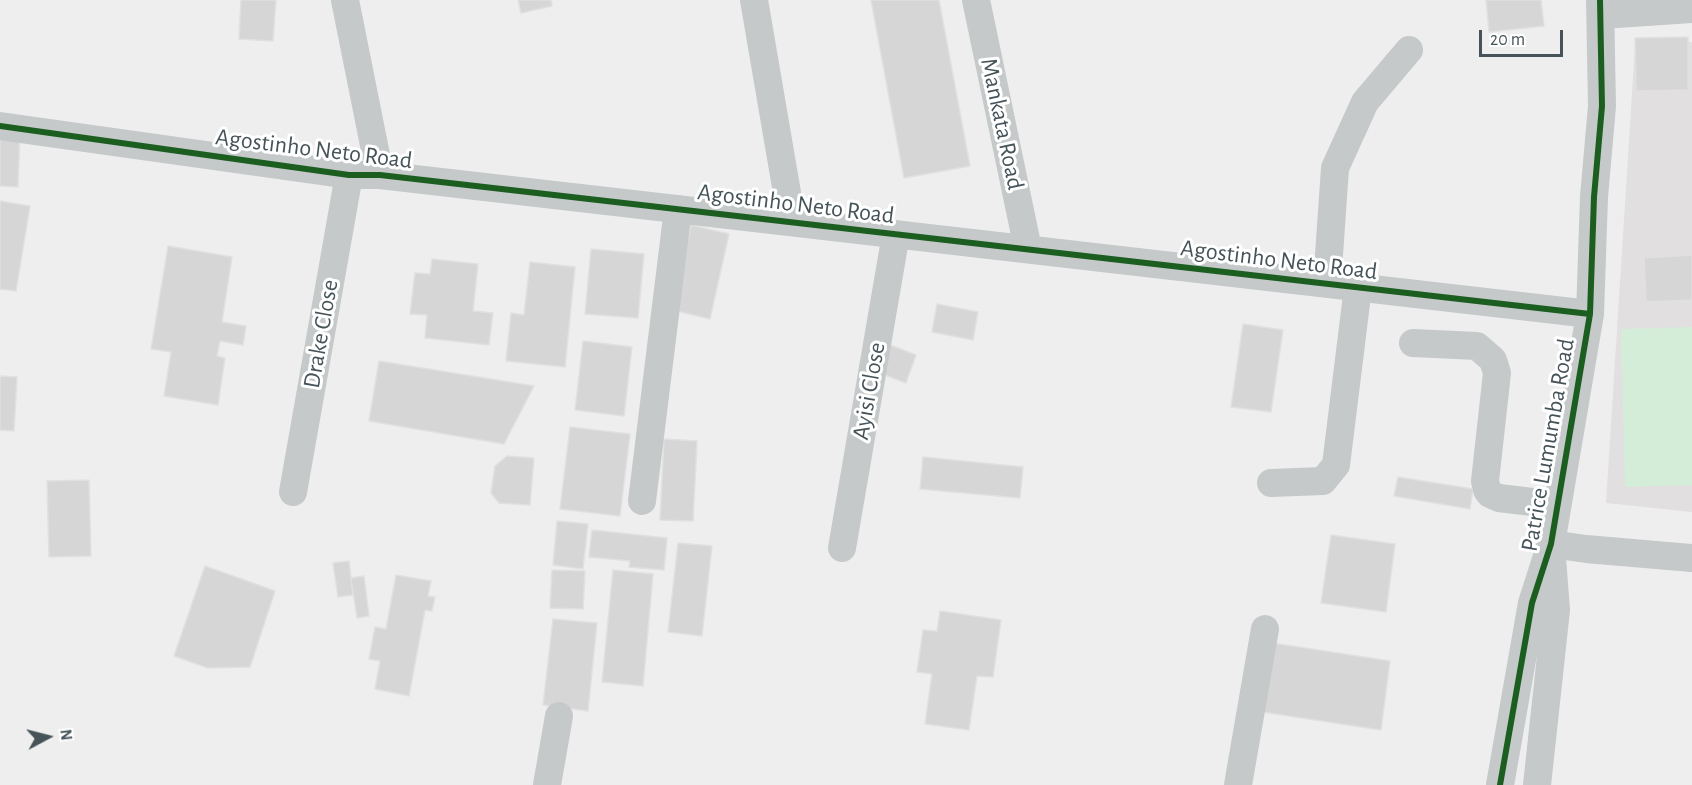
<!DOCTYPE html>
<style>
body{margin:0}
#map{position:relative;width:1692px;height:785px;overflow:hidden;background:#efeeee;font-family:"Alegreya Sans",sans-serif}
canvas{display:block}
.north{position:absolute;left:18px;top:707px;width:60px;height:60px;-webkit-text-stroke:4px #fff;paint-order:stroke;rotate:83deg;font-size:16px;font-weight:700;line-height:24px;text-align:center;color:#465459}
.north::after{content:'';display:block;margin:auto;width:21px;height:27px;background:#465459;clip-path:polygon(50% 0,100% 100%,50% 72%,0 100%)}
.scale{position:absolute;left:1479px;top:30px;width:84px;height:27px;box-sizing:border-box;border:3px solid #465459;border-top:0;padding-left:8px;font-size:18px;line-height:21px;white-space:nowrap;color:#465459;-webkit-text-stroke:4px #fff;paint-order:stroke}
</style>
<div id="map">
<canvas width="1692" height="785"></canvas>
<div class="north">N</div>
<div class="scale">20 m</div>
</div>
<script>
const context = document.querySelector('canvas').getContext('2d');
context.lineJoin = 'round';
function fillPath(path, color) {
  context.fillStyle = color;
  context.fill(path, 'evenodd');
}
function toPath(rows) {
  const path = new Path2D();
  for (const r of rows) {
    path.moveTo(r[0], r[1]);
    for (let i = 2; i < r.length; i += 2) path.lineTo(r[i], r[i + 1]);
  }
  return path;
}
function trace(path, color, width, dash) {
  context.strokeStyle = color;
  context.lineWidth = width;
  context.lineCap = dash ? 'butt' : 'round';
  context.setLineDash(dash || []);
  context.stroke(path);
}
function write(font, color, halo, rows, align = 'center') {
  context.font = font + ' "Alegreya Sans",sans-serif';
  context.lineWidth = 6;
  context.setLineDash([]);
  context.textBaseline = 'middle';
  context.strokeStyle = halo;
  context.fillStyle = color;
  for (const [text, x, y, turn = 0] of rows) {
    context.save();
    context.translate(x, y);
    context.rotate((+turn || 0) * Math.PI / 180);
    context.textAlign = isNaN(turn) ? turn : align;
    if (halo) context.strokeText(text, 0, 0);
    context.fillText(text, 0, 0);
    context.restore();
  }
}
fillPath(toPath([
 [1692,42,1692,512,1606,503,1635,46]
]), '#e1dfe0');
fillPath(toPath([
 [1692,327,1692,485,1625,487,1621,329]
]), '#d4edd8');
const building = toPath([
 [241,0,276,0,273,41,239,39,241,0],
 [518,0,551,0,552,6,521,13,518,0],
 [871,0,939,0,970,166,904,178,871,0],
 [1486,0,1541,0,1544,26,1489,32,1486,0],
 [1688,37,1688,90,1636,91,1635,38,1688,37],
 [0,131,20,132,18,187,0,186,0,131],
 [0,201,30,206,16,291,0,289,0,201],
 [691,225,729,234,710,319,673,310,691,225],
 [168,246,232,257,222,322,246,326,243,345,220,341,217,356,225,358,218,405,164,396,171,352,151,349,168,246],
 [591,249,644,254,638,318,585,314,591,249],
 [1692,255,1692,300,1646,302,1644,258,1692,255],
 [432,259,478,264,473,311,493,313,489,345,425,338,427,315,410,314,415,273,430,274,432,259],
 [530,262,575,267,565,367,506,361,511,313,524,315,530,262],
 [937,304,978,312,973,340,932,332,937,304],
 [1243,324,1283,330,1271,412,1231,407,1243,324],
 [583,341,632,347,624,416,575,410,583,341],
 [890,345,916,355,906,383,880,373,890,345],
 [379,361,534,386,504,444,369,421,379,361],
 [0,376,17,377,14,431,0,430,0,376],
 [570,427,630,434,620,516,560,509,570,427],
 [664,439,697,441,693,521,660,520,664,439],
 [507,456,534,458,530,505,499,503,491,493,495,466,507,456],
 [923,457,1023,467,1020,498,920,489,923,457],
 [1398,477,1473,489,1470,509,1394,496,1398,477],
 [89,480,91,556,49,557,47,481,89,480],
 [557,521,588,524,583,569,553,565,557,521],
 [592,530,667,538,664,570,629,567,630,561,589,557,592,530],
 [1331,535,1395,544,1386,612,1321,603,1331,535],
 [678,543,712,546,702,636,668,632,678,543],
 [349,561,353,595,338,597,333,563,349,561],
 [205,566,275,591,250,667,208,668,174,656,205,566],
 [552,570,585,571,583,609,550,608,552,570],
 [613,570,653,574,643,686,602,682,613,570],
 [396,575,431,581,428,596,435,597,432,611,425,610,409,696,375,689,380,661,369,659,375,627,386,629,396,575],
 [364,576,369,616,357,618,351,578,364,576],
 [940,611,1001,620,993,677,977,676,969,730,925,724,932,674,917,672,923,630,937,631,940,611],
 [553,619,597,623,588,711,543,705,553,619],
 [1266,642,1390,661,1381,730,1256,711,1266,642]
]);
fillPath(building, '#d6d6d7');
trace(building, '#e0e0e1', 1.5);
trace(toPath([
 [345,0,380,175],
 [754,0,792,222],
 [976,0,1028,249],
 [1602,15,1692,9],
 [0,126,349,175,380,175,1590,314],
 [1327,284,1335,168,1365,102,1409,50],
 [1413,343,1477,346,1493,360,1497,373,1485,481,1487,490,1490,494,1499,498,1557,505],
 [1271,483,1323,481,1336,465,1358,287],
 [293,492,349,175],
 [642,501,678,209],
 [1551,544,1586,549,1692,558],
 [842,548,896,234],
 [547,785,559,716],
 [1238,785,1265,629],
 [1500,785,1532,603,1551,544,1590,314,1594,197,1602,106,1600,0],
 [1537,785,1556,610,1552,558]
]), '#c5c9ca', 28);
trace(toPath([
 [0,126,349,175,380,175,1590,314],
 [1500,785,1532,603,1551,544,1590,314,1594,197,1602,106,1600,0]
]), '#1b5e20', 6);
write('24px', '#465459', '#fff', [
 ["Mankata Road",1002,124,78],
 ["Agostinho Neto Road",314,149,7],
 ["Agostinho Neto Road",796,204,7],
 ["Agostinho Neto Road",1279,260,7],
 ["Drake Close",321,334,-80],
 ["Ayisi Close",869,391,-80],
 ["Patrice Lumumba Road",1548,445,-80]
]);
</script>
